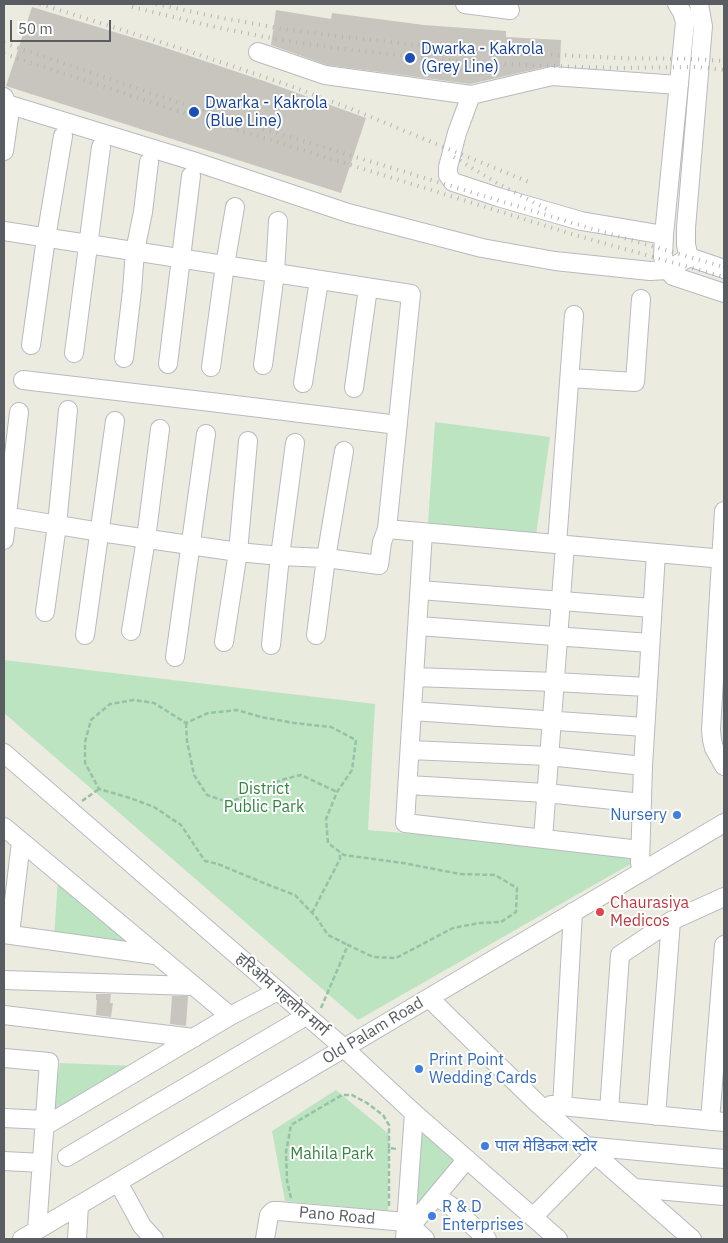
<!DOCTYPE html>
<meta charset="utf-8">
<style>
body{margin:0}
#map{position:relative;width:728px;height:1243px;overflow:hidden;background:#ecebe0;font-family:"IBM Plex Sans",sans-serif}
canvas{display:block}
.frame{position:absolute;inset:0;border:5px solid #595c61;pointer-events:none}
.scale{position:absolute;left:10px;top:20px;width:101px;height:22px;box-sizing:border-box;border:2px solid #595c61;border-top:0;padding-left:6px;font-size:15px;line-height:18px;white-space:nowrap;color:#595c61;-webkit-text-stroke:4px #fff;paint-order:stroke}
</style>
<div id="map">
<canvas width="728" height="1243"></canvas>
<div class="frame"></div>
<div class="scale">50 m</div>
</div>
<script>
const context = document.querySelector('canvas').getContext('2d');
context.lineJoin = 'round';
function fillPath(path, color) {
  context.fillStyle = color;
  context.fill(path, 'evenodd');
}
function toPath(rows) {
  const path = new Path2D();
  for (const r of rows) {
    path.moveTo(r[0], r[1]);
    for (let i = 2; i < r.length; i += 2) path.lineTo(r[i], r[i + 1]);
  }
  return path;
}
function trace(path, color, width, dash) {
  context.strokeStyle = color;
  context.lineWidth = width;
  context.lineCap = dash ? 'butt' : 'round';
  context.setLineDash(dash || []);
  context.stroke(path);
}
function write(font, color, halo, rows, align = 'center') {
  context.font = font + ' "IBM Plex Sans","Noto Sans Devanagari",sans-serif';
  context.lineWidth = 4;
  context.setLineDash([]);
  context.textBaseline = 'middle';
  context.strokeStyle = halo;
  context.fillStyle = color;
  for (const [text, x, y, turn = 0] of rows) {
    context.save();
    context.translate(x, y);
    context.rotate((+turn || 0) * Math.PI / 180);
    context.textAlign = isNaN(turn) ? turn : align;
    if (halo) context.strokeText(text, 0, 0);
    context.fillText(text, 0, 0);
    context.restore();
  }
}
fillPath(toPath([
 [435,422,550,437,536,535,428,523],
 [4,660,375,704,368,830,648,854,358,1020,4,713],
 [58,879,145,950,54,937],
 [60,1063,135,1066,50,1119],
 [336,1090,389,1134,388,1211,285,1201,272,1131],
 [418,1127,458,1159,411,1220]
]), '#bce4c1');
fillPath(toPath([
 [32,7,157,45,264,81,366,118,341,193,6,86],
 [276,10,331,19,332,13,424,25,506,31,506,37,561,40,560,66,550,66,470,84,327,65,271,45],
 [96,994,111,994,110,1003,113,1003,111,1017,96,1015,97,1000,96,1000],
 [172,996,188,996,186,1026,170,1024]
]), '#c7c5be');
const minor = toPath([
 [465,4,510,10],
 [677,4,682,12,685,22,664,235,663,257,668,270,673,276,724,293],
 [699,4,703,26,686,228,686,245,689,257,724,269],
 [258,52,325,75,471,95,457,133,448,167,448,175,453,182,498,197,581,221,664,235],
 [471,95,552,76,679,85],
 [4,97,7,104,9,117,4,151],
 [7,104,193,161,348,213,482,248,555,261,650,271,668,270,689,257],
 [4,231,411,294,387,529,382,542,379,565,326,558,280,556,238,552,100,532,4,516],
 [31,345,46,238,63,136],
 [74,353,101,147],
 [124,358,132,291,135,251,143,212,149,162],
 [168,364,191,176],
 [263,365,275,273,278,221],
 [211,367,225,265,235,207],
 [570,378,635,382,641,299],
 [23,380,211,402,398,425],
 [303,383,319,280],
 [354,388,368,288],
 [724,511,711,730,712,740,714,748,724,766],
 [387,529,724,559],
 [423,532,405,823,640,850],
 [4,540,19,412],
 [557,544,574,315],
 [420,590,652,608],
 [45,612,57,525,68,410],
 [418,626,650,643],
 [131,631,146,539,160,429],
 [85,635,115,421],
 [316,635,326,558,344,451],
 [224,642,238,552,248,441],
 [271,645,280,556,295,443],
 [175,657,206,434],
 [414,677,555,682,647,687],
 [412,711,645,727],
 [410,750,549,756,643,766],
 [4,753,344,1048,414,1113,558,1239],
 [408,785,546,793,642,803],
 [4,827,230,1016],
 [543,839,565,545],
 [640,863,643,766,656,553],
 [4,934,155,955],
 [10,934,21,842],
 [4,980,193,986],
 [429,998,538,1104,692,1239],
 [4,1015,194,1038],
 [4,1058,49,1062,37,1230],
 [551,1105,724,1122],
 [562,1107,573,912],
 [609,1111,620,955,671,921,724,897],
 [656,1116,671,921],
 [4,1118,45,1120],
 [710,1121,724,945],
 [45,1126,230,1016,278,991],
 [585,1146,724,1159],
 [67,1157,306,1016],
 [4,1161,42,1163],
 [118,1182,142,1226,154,1239],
 [634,1188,724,1196],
 [436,1196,451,1206,487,1239],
 [533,1217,595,1154],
 [411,1226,467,1159],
 [22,1239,724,823],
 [77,1239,79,1205],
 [265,1239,269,1215,273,1211,278,1211,406,1222,425,1239],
 [405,1239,414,1113]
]);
trace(minor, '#b8babf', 20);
trace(toPath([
 [186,723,187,741,194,775,207,795,228,802,247,796,281,780,301,775,337,792],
 [82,801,99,789],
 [312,913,340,859,340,852],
 [321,1008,348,945,373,957,396,958,453,928,479,923,501,922,516,912,517,888,495,875,460,874,403,863,344,855,328,843,326,819,337,792,352,770,356,740,331,727,294,723,261,717,237,710,208,713,186,723,154,703,134,700,110,704,91,720,85,742,85,763,99,789,130,798,154,807,181,825,205,861,218,864,271,886,295,895,316,917,328,935,348,945],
 [291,1198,287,1181,286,1152,291,1125,342,1095,352,1095,367,1103,383,1115,389,1125,389,1148],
 [389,1206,389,1148,397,1149]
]), '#95c2a7', 2.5, [5, 2.5]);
trace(minor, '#fff', 18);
trace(toPath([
 [40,4,176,47,282,83,349,108,531,183],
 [156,4,217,17,284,29,336,36,417,45,483,51,617,58,695,59,724,61],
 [132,7,215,27,281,40,335,48,415,57,481,63,554,66,616,68,696,67,724,70],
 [4,43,195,108,579,225,724,267],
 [4,54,193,116,428,189,575,235,724,277],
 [454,157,497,183,550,211]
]), '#b4b5b5', 4, [1, 6]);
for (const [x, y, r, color] of [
 [410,58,6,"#1a4fb4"],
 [194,112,6,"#1a4fb4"],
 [677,815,5,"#3f7fe0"],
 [600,912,5,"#e0444e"],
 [419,1069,5,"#3f7fe0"],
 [485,1146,5,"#3f7fe0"],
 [432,1216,5,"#3f7fe0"]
]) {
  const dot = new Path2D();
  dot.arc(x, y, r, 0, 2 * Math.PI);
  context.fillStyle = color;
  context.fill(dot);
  trace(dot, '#fff', 2);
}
write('16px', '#164399', '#fff', [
 ["Dwarka - Kakrola",421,49],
 ["(Grey Line)",421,67],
 ["Dwarka - Kakrola",205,103],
 ["(Blue Line)",205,121]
], 'left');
write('16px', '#358442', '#fff', [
 ["District",264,789],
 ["Public Park",264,807],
 ["Mahila Park",332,1154]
]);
write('16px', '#366cbe', '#fff', [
 ["Nursery",667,815,"right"],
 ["Print Point",429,1060],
 ["Wedding Cards",429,1078],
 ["पाल मेडिकल स्टोर",495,1146],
 ["R & D",442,1207],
 ["Enterprises",442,1225]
], 'left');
write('16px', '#be3a42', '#fff', [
 ["Chaurasiya",610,903],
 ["Medicos",610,921]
], 'left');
write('16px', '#595c61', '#fff', [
 ["हरिओम गहलोत मार्ग",282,995,41],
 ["Old Palam Road",373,1031,-31],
 ["Pano Road",337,1216,5]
]);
</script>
